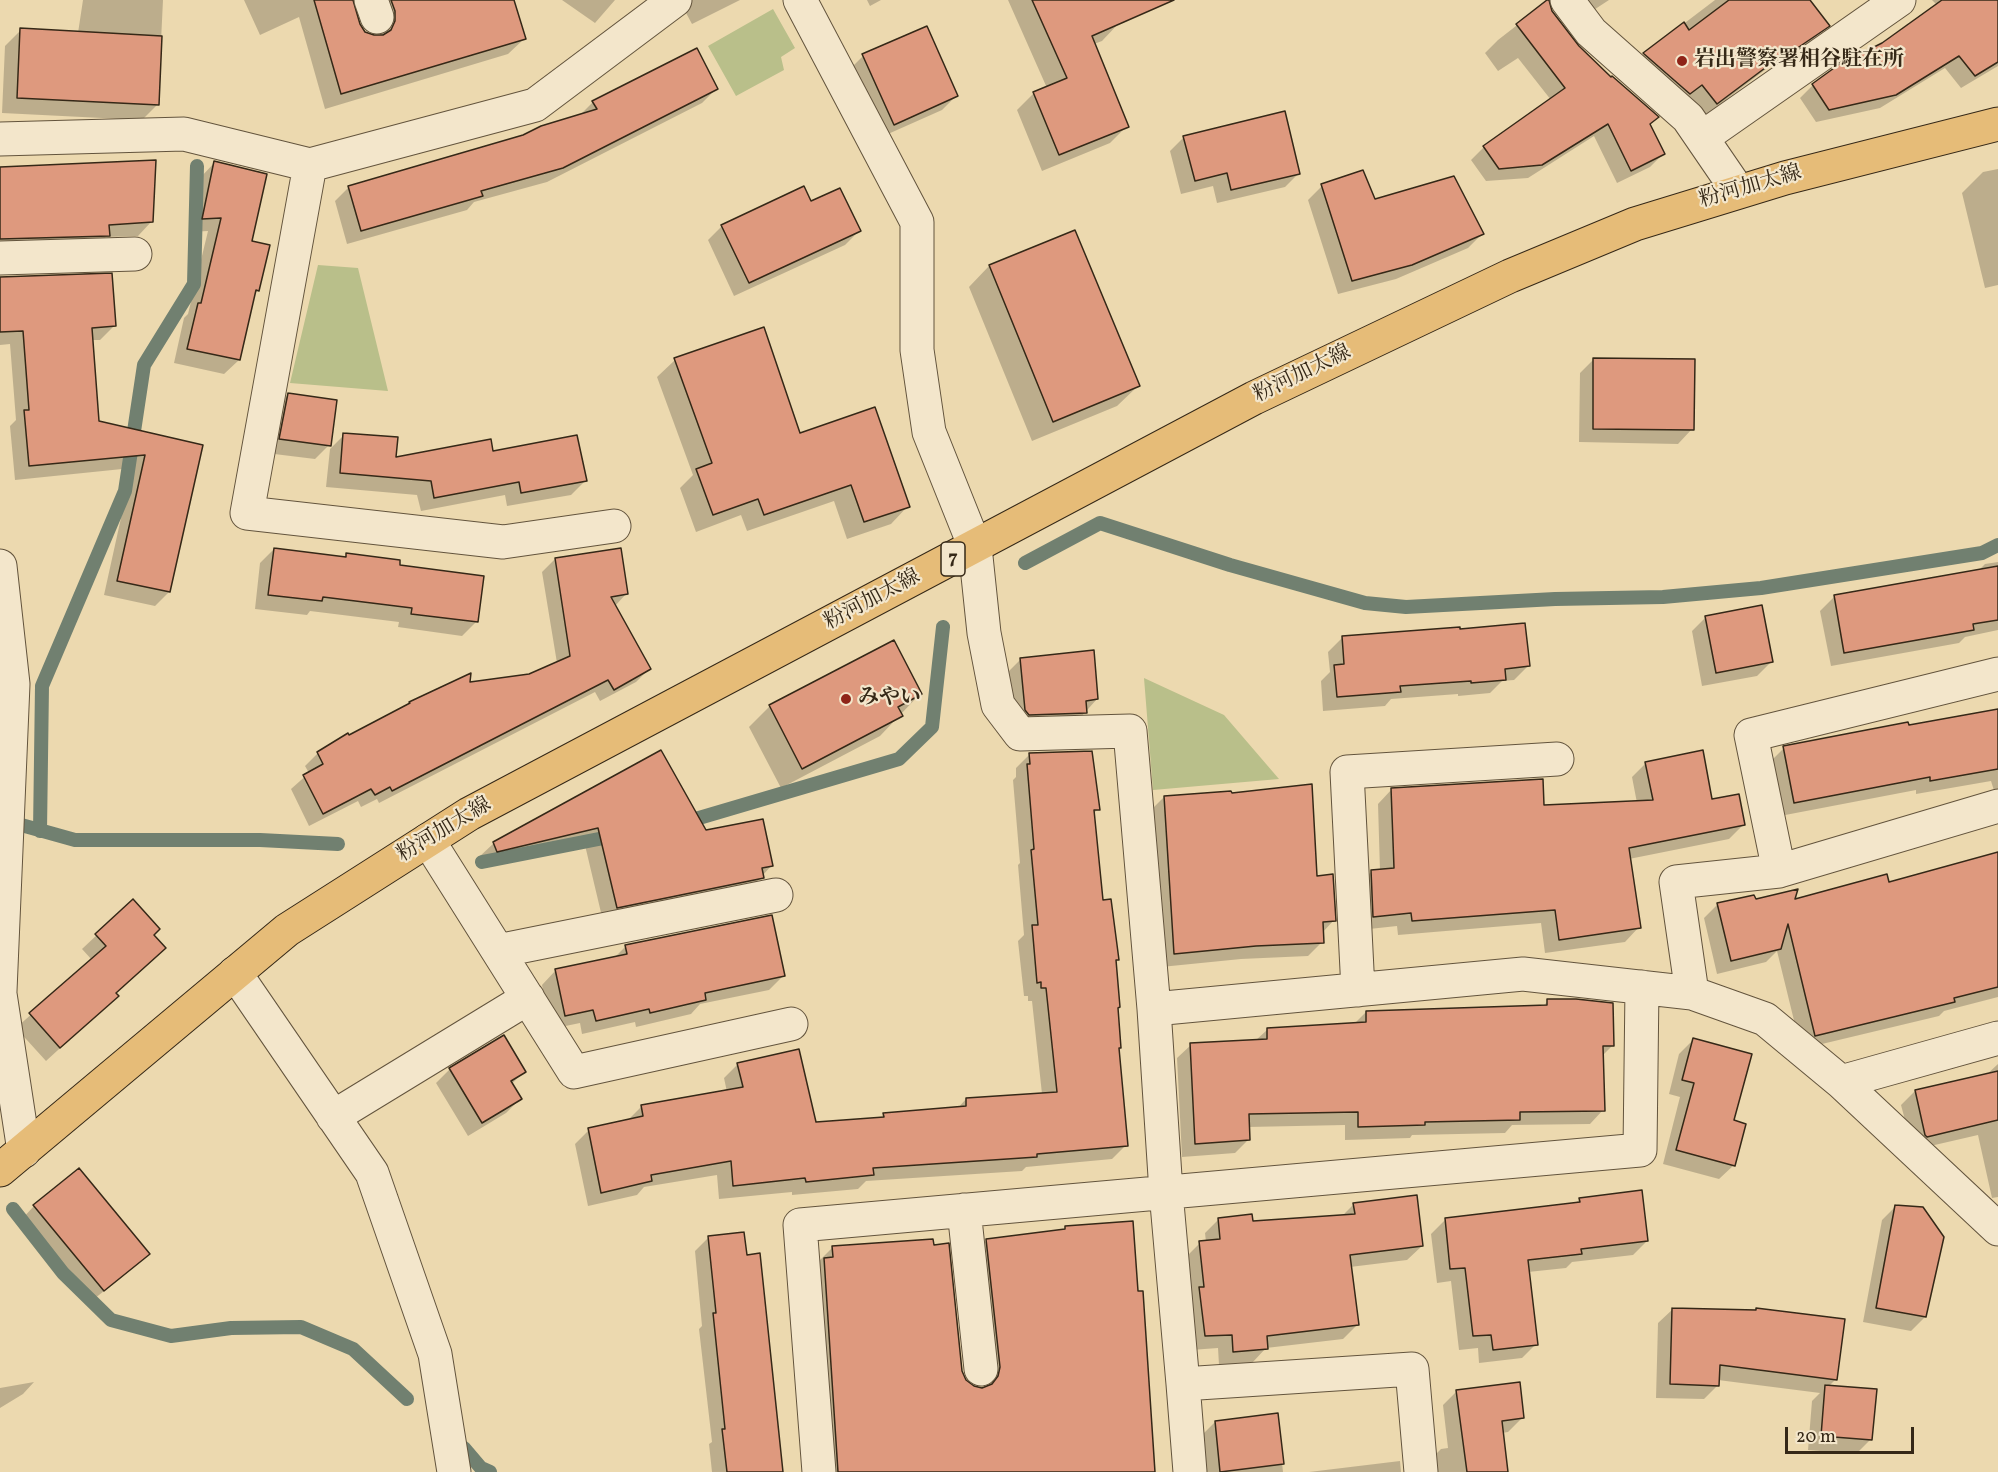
<!DOCTYPE html>
<meta charset="utf-8">
<style>
body{margin:0}
#map{position:relative;width:1998px;height:1472px;overflow:hidden;background:#ecd9af;font-family:Vollkorn,serif}
canvas{display:block}
.scale{position:absolute;left:1785px;top:1427px;width:129px;height:27px;box-sizing:border-box;border:3px solid #352817;border-top:0;padding-left:8px;font-size:18px;line-height:21px;white-space:nowrap;color:#352817;-webkit-text-stroke:4px #f3e6cb;paint-order:stroke}
</style>
<div id="map">
<canvas width="1998" height="1472"></canvas>
<div class="scale">20 m</div>
</div>
<script>
const context = document.querySelector('canvas').getContext('2d');
context.lineJoin = 'round';
function fillPath(path, color) {
  context.fillStyle = color;
  context.fill(path, 'evenodd');
}
function toPath(rows) {
  const path = new Path2D();
  for (const r of rows) {
    path.moveTo(r[0], r[1]);
    for (let i = 2; i < r.length; i += 2) path.lineTo(r[i], r[i + 1]);
  }
  return path;
}
function trace(path, color, width, dash) {
  context.strokeStyle = color;
  context.lineWidth = width;
  context.lineCap = dash ? 'butt' : 'round';
  context.setLineDash(dash || []);
  context.stroke(path);
}
function write(font, color, halo, rows, align = 'center') {
  context.font = font + ' Vollkorn,"Noto Serif JP",serif';
  context.lineWidth = 4.5;
  context.setLineDash([]);
  context.textBaseline = 'middle';
  context.strokeStyle = halo;
  context.fillStyle = color;
  for (const [text, x, y, turn = 0] of rows) {
    context.save();
    context.translate(x, y);
    context.rotate((+turn || 0) * Math.PI / 180);
    context.textAlign = isNaN(turn) ? turn : align;
    if (halo) context.strokeText(text, 0, 0);
    context.fillText(text, 0, 0);
    context.restore();
  }
}
fillPath(toPath([
 [773,9,795,48,781,57,784,70,736,96,708,46],
 [318,265,358,268,388,391,290,383],
 [1144,678,1224,715,1279,779,1153,790]
]), '#b9bf8a');
fillPath(toPath([
 [83,0,163,0,158,104,142,120,2,113,5,46,21,30,78,33],
 [244,0,351,0,358,24,364,33,380,36,380,27,365,0,513,0,524,39,508,54,325,109,299,17,260,35],
 [562,0,615,0,595,23],
 [679,0,740,0,692,24],
 [867,0,881,0,870,6],
 [1008,0,1108,0,1119,23,1102,41,1094,44,1127,126,1110,143,1042,171,1017,110,1034,93,1047,88],
 [1565,0,1609,0,1580,19],
 [1715,0,1808,0,1828,25,1814,39,1776,65,1774,63,1703,117,1630,67,1644,54],
 [1932,0,1982,0,1998,3,1998,66,1961,88,1945,68,1880,108,1816,122,1800,98,1813,85,1852,57,1857,62,1937,5],
 [1548,1,1551,12,1575,44,1611,79,1657,117,1649,125,1663,154,1650,167,1617,183,1594,136,1528,178,1486,181,1471,160,1484,147,1551,100,1518,58,1498,71,1485,53,1498,40],
 [926,28,956,96,942,110,879,138,849,70,863,56],
 [716,89,702,103,547,182,474,202,467,210,347,244,335,201,349,187,524,136,579,116,593,102],
 [1184,137,1299,173,1285,187,1217,203,1213,186,1181,194,1170,151],
 [215,162,250,242,258,290,254,294,239,360,224,374,174,363,184,318,188,314,208,231,189,232,201,177],
 [0,168,152,221,138,236,106,237,94,249,0,253],
 [1998,169,1998,285,1985,288,1962,193,1983,172],
 [1322,186,1374,201,1482,234,1468,248,1396,279,1338,294,1308,200],
 [810,203,859,231,845,245,734,296,708,240,722,226],
 [1074,232,1138,386,1117,406,1032,441,969,287,989,266],
 [0,278,114,326,100,340,91,340,98,422,201,446,169,592,155,606,104,595,132,468,15,480,10,426,16,420,10,344,0,345],
 [1594,359,1692,429,1678,444,1579,442,1580,373],
 [675,360,799,434,908,506,891,524,847,539,834,501,747,531,741,515,696,532,680,488,693,475,657,377],
 [288,395,329,445,315,459,266,453,274,409],
 [344,435,394,459,492,453,585,481,571,495,507,506,505,495,421,511,417,495,326,487,330,449],
 [274,549,343,558,347,555,397,566,476,622,462,636,398,627,399,622,310,611,307,615,255,609,260,563],
 [555,559,626,594,615,606,649,669,636,682,600,701,595,692,379,803,377,799,361,807,358,801,309,826,291,789,309,773,305,766,318,753,406,707,410,703,470,676,469,684,529,675,557,663,542,572],
 [1998,562,1998,630,1965,637,1959,643,1831,666,1820,611,1834,597,1978,571,1985,564],
 [1706,617,1771,662,1757,676,1702,686,1692,631],
 [1342,638,1528,666,1514,680,1502,681,1490,693,1458,696,1458,694,1391,699,1385,706,1323,711,1321,681,1330,672,1328,652],
 [894,642,921,693,880,736,781,788,749,727,770,706],
 [1021,659,1097,699,1072,727,1015,728,1007,673],
 [1998,710,1998,795,1996,797,1991,781,1916,794,1916,790,1780,816,1770,762,1784,748],
 [660,752,706,832,771,866,748,892,603,921,584,841,483,866,479,857,494,843],
 [1030,754,1098,809,1093,814,1101,902,1118,959,1114,963,1117,1049,1126,1145,1112,1159,1026,1167,1022,1171,866,1181,858,1189,792,1195,792,1192,719,1199,717,1175,644,1187,637,1195,588,1206,575,1144,589,1130,628,1120,642,1106,727,1092,724,1078,738,1064,815,1124,880,1118,884,1114,957,1109,966,1099,1042,1094,1032,1001,1028,1001,1028,996,1024,996,1018,941,1024,935,1018,865,1020,863,1013,780,1016,777,1016,768],
 [1646,763,1711,801,1743,825,1729,839,1629,859,1639,927,1625,942,1545,953,1541,923,1398,935,1397,926,1360,930,1357,886,1371,872,1380,871,1378,804,1392,789,1543,807,1637,803,1632,777],
 [1164,797,1315,878,1334,920,1322,933,1322,942,1308,956,1241,959,1161,967,1150,811],
 [1998,852,1998,997,1944,1011,1939,1016,1801,1049,1777,951,1766,962,1717,974,1704,918,1718,904,1755,901,1793,902,1888,884],
 [133,901,114,993,117,996,46,1061,16,1028,92,960,82,949],
 [626,946,783,976,769,990,700,1004,691,1014,636,1027,635,1022,582,1034,580,1023,551,1029,542,985,556,970,614,958],
 [1548,1001,1613,1045,1602,1056,1603,1110,1590,1124,1512,1125,1505,1133,1412,1135,1410,1138,1345,1140,1345,1125,1248,1127,1249,1139,1235,1153,1182,1157,1177,1058,1191,1045,1255,1041,1267,1030,1354,1024,1366,1012,1542,1007],
 [1693,1040,1732,1121,1734,1165,1719,1179,1663,1164,1680,1097,1669,1094,1679,1054],
 [1998,1064,1998,1197,1992,1198,1978,1135,1913,1150,1901,1105,1915,1091,1985,1076],
 [450,1069,524,1071,511,1085,520,1099,506,1113,468,1136,436,1083],
 [1580,1199,1647,1241,1633,1255,1572,1262,1566,1268,1528,1272,1536,1344,1522,1358,1479,1363,1478,1348,1459,1350,1451,1281,1437,1283,1431,1234,1445,1220,1575,1204],
 [1354,1204,1422,1246,1407,1260,1350,1267,1357,1325,1343,1339,1266,1348,1252,1363,1219,1365,1218,1348,1191,1350,1186,1257,1200,1243,1206,1242,1205,1233,1219,1219,1252,1222,1342,1216],
 [34,1206,148,1253,134,1267,89,1303,21,1220],
 [1896,1206,1925,1317,1911,1331,1863,1322,1882,1220],
 [1066,1228,1153,1472,824,1472,819,1261,833,1247,961,1371,965,1381,973,1388,985,1388,986,1382,973,1254,987,1240,1062,1231],
 [709,1237,781,1472,712,1472,709,1444,712,1442,699,1329,702,1326,695,1251],
 [1673,1309,1836,1379,1828,1387,1870,1440,1856,1454,1808,1450,1812,1401,1820,1393,1718,1380,1718,1385,1704,1399,1656,1398,1658,1323],
 [34,1382,23,1394,0,1408,0,1388],
 [1457,1391,1522,1418,1508,1432,1502,1433,1506,1472,1425,1472,1427,1463,1441,1449,1448,1448,1443,1405],
 [1277,1414,1283,1472,1205,1472,1201,1436,1215,1422],
 [1400,1461,1401,1472,1309,1472]
]), '#0003');
trace(toPath([
 [1025,563,1100,523,1230,565,1365,603,1406,607,1555,599,1663,597,1761,588,1982,553,1998,545],
 [7,821,75,840,260,840,338,844],
 [682,823,899,759,932,727,943,627],
 [40,831,42,686,125,491,144,365,194,284,197,166],
 [482,862,619,835],
 [13,1209,63,1273,111,1320,171,1336,231,1328,301,1327,353,1349,407,1399],
 [464,1448,481,1468,490,1472]
]), '#718070', 14);
const building = toPath([
 [314,0,353,0,360,24,365,32,374,35,383,35,391,30,395,21,395,11,391,0,514,0,526,39,341,94,314,0],
 [1032,0,1174,0,1092,36,1129,127,1059,155,1033,92,1067,78,1032,0],
 [1547,0,1549,0,1552,11,1579,46,1611,77,1612,76,1659,117,1650,124,1665,154,1631,171,1608,124,1542,165,1499,169,1483,146,1565,88,1516,24,1547,0],
 [1729,0,1810,0,1830,26,1790,53,1789,50,1717,104,1702,85,1690,94,1643,53,1684,22,1689,30,1729,0],
 [1942,0,1998,0,1998,62,1975,76,1959,56,1896,95,1829,110,1812,84,1852,55,1854,57,1882,43,1942,0],
 [927,26,958,96,894,125,862,54,927,26],
 [20,28,162,36,159,105,17,98,20,28],
 [697,48,718,89,563,168,481,191,483,196,361,231,348,186,523,135,541,126,597,109,592,101,697,48],
 [1285,111,1300,174,1231,190,1227,173,1195,181,1183,136,1285,111],
 [156,160,153,222,109,225,110,236,0,239,0,167,156,160],
 [214,161,267,174,252,241,270,245,259,291,256,290,240,360,187,349,198,303,201,303,221,218,202,219,214,161],
 [1363,170,1375,199,1454,176,1484,234,1412,265,1352,281,1321,184,1363,170],
 [804,186,811,201,840,188,861,231,749,283,721,225,804,186],
 [1075,230,1140,386,1053,422,989,265,1075,230],
 [112,273,116,326,92,328,99,421,203,445,170,592,117,581,145,455,29,466,24,410,29,410,23,331,0,332,0,277,112,273],
 [764,327,800,433,875,407,910,507,864,522,851,485,764,515,758,499,713,515,696,469,712,463,674,358,764,327],
 [1593,358,1695,359,1694,430,1593,429,1593,358],
 [288,393,337,400,331,446,279,439,288,393],
 [343,433,398,437,396,457,491,439,493,451,577,435,587,481,521,493,519,482,434,498,431,481,340,473,343,433],
 [274,548,346,557,346,553,400,560,400,565,484,576,478,622,411,614,412,608,323,597,322,601,268,595,274,548],
 [621,548,628,594,611,597,651,669,614,690,608,680,392,791,390,787,375,795,371,789,323,814,303,775,323,764,317,752,348,733,349,735,410,703,409,702,471,673,470,682,529,674,570,656,555,558,621,548],
 [1998,566,1998,620,1973,624,1974,630,1844,653,1834,595,1998,566],
 [1762,605,1773,662,1716,673,1705,616,1762,605],
 [1525,623,1530,666,1505,669,1506,680,1471,683,1471,681,1400,686,1401,692,1337,697,1334,665,1344,664,1342,636,1460,627,1460,629,1525,623],
 [894,640,922,694,898,707,903,716,802,769,769,705,894,640],
 [1094,650,1098,699,1086,701,1087,713,1029,715,1025,710,1020,658,1094,650],
 [1998,709,1998,769,1930,781,1930,777,1794,803,1783,746,1908,722,1909,725,1998,709],
 [661,750,706,830,763,819,773,866,762,868,764,878,617,908,598,828,497,852,493,842,661,750],
 [1703,750,1712,799,1739,794,1745,825,1629,848,1641,928,1559,940,1555,910,1412,921,1411,913,1373,917,1371,870,1394,868,1391,788,1543,779,1544,805,1653,800,1645,762,1703,750],
 [1092,751,1100,810,1094,810,1103,900,1111,899,1119,960,1116,960,1120,1007,1118,1008,1121,1048,1119,1048,1128,1146,1037,1154,1037,1157,873,1168,874,1175,806,1182,805,1178,733,1186,731,1161,651,1175,652,1181,601,1193,588,1128,643,1116,641,1105,743,1087,737,1063,799,1049,816,1122,884,1117,883,1113,966,1106,966,1098,1057,1092,1046,988,1041,988,1041,982,1037,983,1032,925,1038,925,1031,850,1034,849,1027,764,1030,764,1029,753,1092,751],
 [1312,784,1317,876,1333,874,1336,921,1323,922,1324,943,1256,946,1174,954,1164,796,1231,791,1232,793,1312,784],
 [1998,852,1998,987,1954,998,1955,1002,1815,1036,1788,924,1781,949,1731,961,1717,903,1754,895,1756,899,1798,889,1795,899,1887,874,1889,882,1998,852],
 [133,899,160,929,154,935,166,948,116,993,119,996,60,1048,29,1013,106,946,95,934,133,899],
 [772,915,785,976,705,993,706,1000,650,1013,649,1009,596,1021,593,1010,565,1016,555,969,627,954,625,945,772,915],
 [1547,999,1576,999,1613,1003,1614,1046,1603,1046,1605,1111,1520,1112,1520,1120,1425,1122,1425,1125,1358,1127,1358,1112,1249,1114,1250,1140,1195,1144,1190,1043,1267,1039,1267,1028,1366,1022,1366,1011,1547,1005,1547,999],
 [504,1035,526,1072,511,1081,522,1099,482,1123,449,1068,504,1035],
 [1693,1038,1752,1054,1734,1120,1746,1124,1735,1166,1676,1150,1694,1083,1682,1080,1693,1038],
 [1998,1071,1998,1120,1927,1137,1925,1135,1915,1090,1998,1071],
 [79,1168,150,1254,104,1291,33,1205,79,1168],
 [1642,1190,1648,1241,1581,1249,1582,1254,1528,1260,1538,1345,1493,1350,1491,1335,1473,1336,1465,1268,1450,1269,1445,1218,1580,1202,1579,1198,1642,1190],
 [1417,1195,1423,1246,1350,1255,1359,1325,1267,1336,1268,1349,1233,1352,1232,1335,1205,1336,1199,1287,1204,1287,1199,1241,1220,1239,1218,1218,1252,1214,1253,1221,1355,1214,1353,1203,1417,1195],
 [1895,1205,1923,1207,1944,1237,1926,1317,1876,1308,1895,1205],
 [1133,1221,1138,1291,1143,1291,1155,1472,838,1472,824,1258,833,1257,832,1246,933,1239,934,1245,949,1243,962,1371,966,1380,974,1386,982,1388,992,1384,998,1376,1000,1367,986,1239,1065,1229,1065,1226,1133,1221],
 [744,1232,747,1255,760,1253,783,1472,727,1472,722,1429,725,1429,713,1313,716,1313,708,1236,744,1232],
 [1672,1308,1756,1310,1756,1308,1845,1319,1837,1380,1720,1365,1719,1386,1670,1384,1672,1308],
 [1520,1382,1524,1418,1502,1421,1508,1472,1467,1472,1456,1390,1520,1382],
 [1825,1385,1877,1389,1872,1440,1821,1436,1825,1385],
 [1278,1413,1284,1464,1220,1472,1215,1421,1278,1413]
]);
fillPath(building, '#de997e');
trace(building, '#352817', 1.5);
const minor = toPath([
 [371,0,377,17],
 [800,0,917,222,917,350,929,432,975,547,984,633,998,705,1020,734,1130,731,1154,1009],
 [1567,0,1591,32,1688,118,1738,191],
 [1703,137,1899,0],
 [0,139,184,134,310,165,535,105,675,0],
 [310,165,247,513,503,542,614,526],
 [0,258,135,254],
 [0,566,13,684,0,991],
 [1998,806,1779,871,1676,882,1692,993,1765,1019,1841,1082,1998,1038],
 [428,840,574,1072,791,1024],
 [1779,871,1751,735,1998,674],
 [498,951,776,895],
 [235,973,372,1173,435,1354,454,1472],
 [1358,990,1347,772,1557,759],
 [0,994,24,1151],
 [1841,1082,1998,1229],
 [333,1117,528,998],
 [964,1210,981,1369],
 [1183,1384,1190,1472],
 [819,1472,800,1225,1640,1150,1642,987],
 [1421,1472,1412,1369,1183,1384,1166,1192,1154,1009,1523,974,1692,993]
]);
const primary = toPath([
 [0,1170,287,930,469,814,1254,398,1510,276,1635,224,1785,178,1998,124]
]);
trace(minor, '#63543d', 35);
trace(primary, '#352817', 35);
trace(minor, '#f3e6cb', 33);
trace(primary, '#e6bc78', 33);
for (const [x, y, r, color] of [
 [1682,61,6,"#8f2418"],
 [846,699,6,"#8f2418"]
]) {
  const dot = new Path2D();
  dot.arc(x, y, r, 0, 2 * Math.PI);
  context.fillStyle = color;
  context.fill(dot);
  trace(dot, '#f3e6cb', 2);
}
for (const [x, y, w] of [
 [953,559,24]
]) {
  const box = new Path2D();
  box.roundRect(x - w / 2, y - 17, w, 34, 4.5);
  context.fillStyle = '#f3e6cb';
  context.fill(box);
  trace(box, '#352817', 1.5);
}
write('bold 20px', '#352817', null, [
 ["7",953,559]
]);
write('bold 21px', '#352817', '#f3e6cb', [
 ["岩出警察署相谷駐在所",1694,61],
 ["みやい",858,699]
], 'left');
write('21px', '#352817', '#f3e6cb', [
 ["粉河加太線",1751,188,-16],
 ["粉河加太線",1303,375,-26],
 ["粉河加太線",873,601,-28],
 ["粉河加太線",445,831,-31]
]);
</script>
